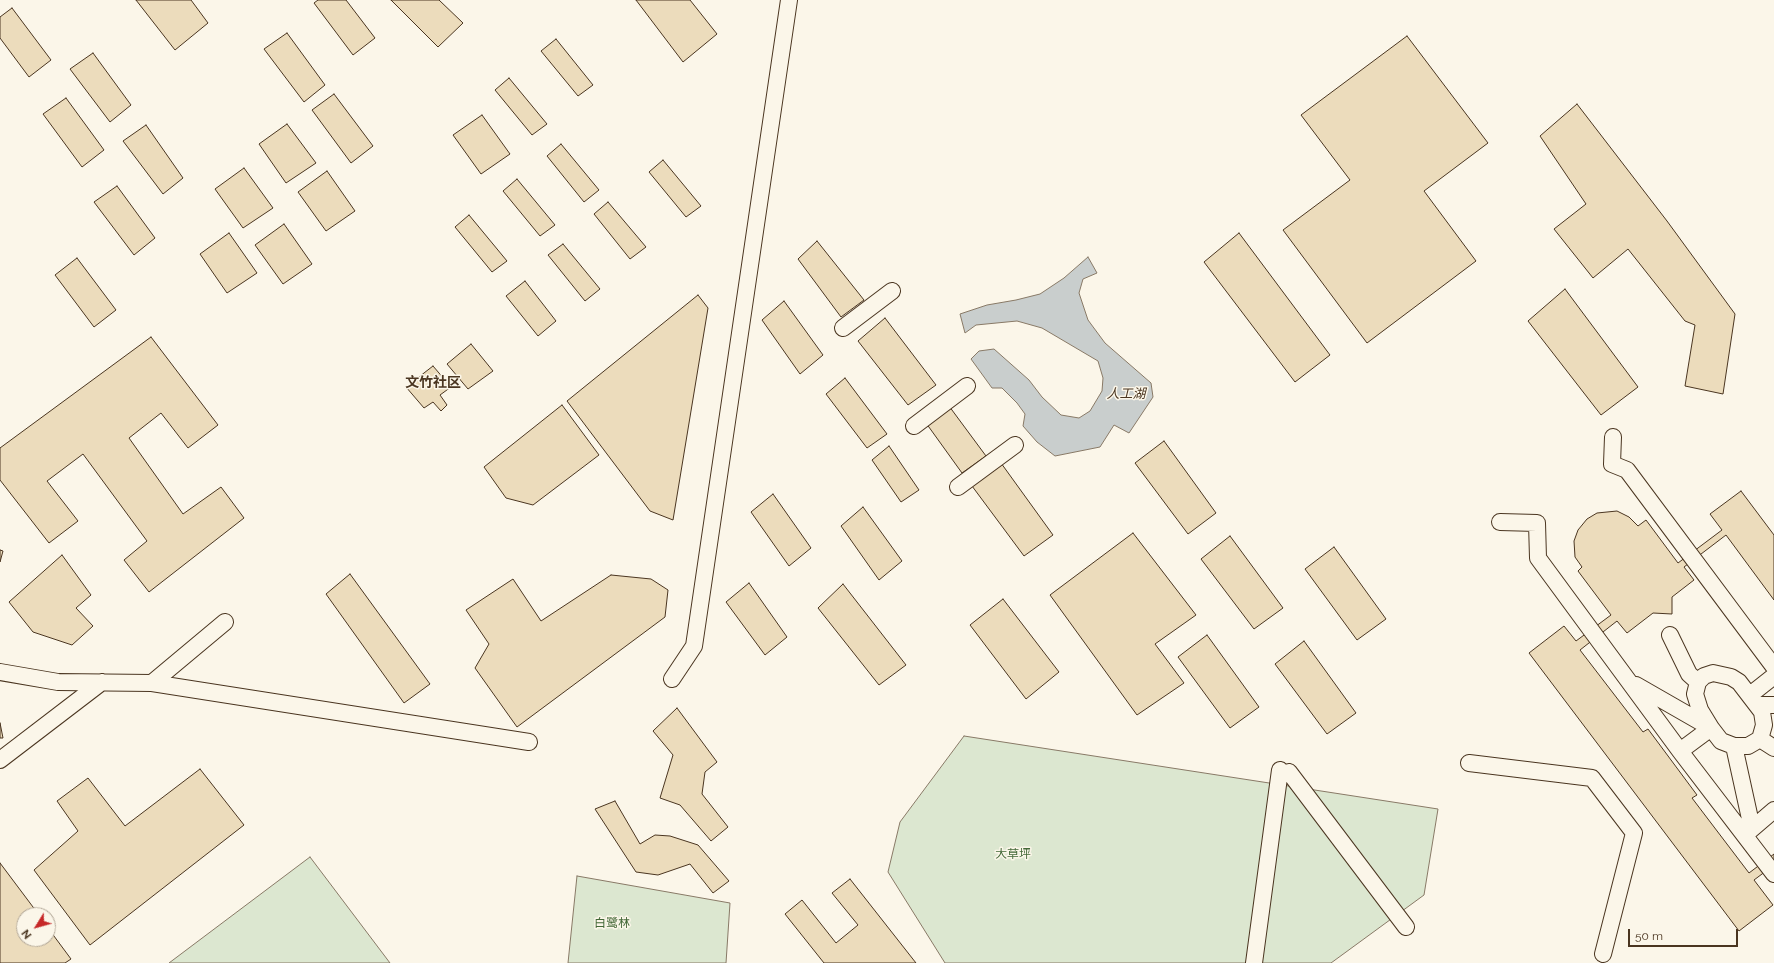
<!DOCTYPE html>
<meta charset="utf-8">
<style>
body{margin:0}
#map{position:relative;width:1774px;height:963px;overflow:hidden;background:#fbf6e9;font-family:Raleway,sans-serif}
canvas{display:block}
.north{position:absolute;left:16px;top:907px;width:40px;height:40px;box-sizing:border-box;background:#fbf6e9;border:1px solid #b4a999;border-radius:50%;rotate:233deg;font-size:11px;font-weight:700;line-height:16px;text-align:center;color:#4a3520}
.north::after{content:'';display:block;margin:auto;width:14px;height:18px;background:#c62828;clip-path:polygon(50% 0,100% 100%,50% 72%,0 100%)}
.scale{position:absolute;left:1628px;top:929px;width:110px;height:18px;box-sizing:border-box;border:2px solid #4a3520;border-top:0;padding-left:5px;font-size:12px;line-height:14px;white-space:nowrap;color:#4a3520;-webkit-text-stroke:3px #fbf6e9;paint-order:stroke}
</style>
<div id="map">
<canvas width="1774" height="963"></canvas>
<div class="north">N</div>
<div class="scale">50 m</div>
</div>
<script>
const context = document.querySelector('canvas').getContext('2d');
context.lineJoin = 'round';
function fillPath(path, color) {
  context.fillStyle = color;
  context.fill(path, 'evenodd');
}
function toPath(rows) {
  const path = new Path2D();
  for (const r of rows) {
    path.moveTo(r[0], r[1]);
    for (let i = 2; i < r.length; i += 2) path.lineTo(r[i], r[i + 1]);
  }
  return path;
}
function trace(path, color, width, dash) {
  context.strokeStyle = color;
  context.lineWidth = width;
  context.lineCap = dash ? 'butt' : 'round';
  context.setLineDash(dash || []);
  context.stroke(path);
}
function write(font, color, halo, rows, align = 'center') {
  context.font = font + ' Raleway,"Noto Sans SC",sans-serif';
  context.lineWidth = 3;
  context.setLineDash([]);
  context.textBaseline = 'middle';
  context.strokeStyle = halo;
  context.fillStyle = color;
  for (const [text, x, y, turn = 0] of rows) {
    context.save();
    context.translate(x, y);
    context.rotate((+turn || 0) * Math.PI / 180);
    context.textAlign = isNaN(turn) ? turn : align;
    if (halo) context.strokeText(text, 0, 0);
    context.fillText(text, 0, 0);
    context.restore();
  }
}
const green = toPath([
 [964,736,1438,809,1424,895,1331,963,945,963,888,872,900,822,964,736],
 [310,857,390,963,169,963,310,857],
 [577,876,730,903,726,963,568,963,577,876]
]);
fillPath(green, '#dce7d0');
trace(green, '#887966', 1);
const water = toPath([
 [1088,257,1097,273,1083,279,1079,293,1088,320,1105,343,1151,383,1153,397,1129,433,1114,425,1100,447,1055,456,1037,442,1023,426,1025,414,1017,403,1002,388,992,388,971,359,979,351,994,349,1029,380,1042,397,1061,415,1079,418,1090,411,1102,391,1103,378,1098,361,1042,328,1017,321,976,325,965,333,960,314,987,305,1016,300,1040,294,1064,278,1088,257]
]);
fillPath(water, '#c9cecd');
trace(water, '#887966', 1);
const building = toPath([
 [136,0,191,0,208,23,175,50,136,0],
 [318,0,346,0,375,38,353,55,314,3,318,0],
 [391,0,439,0,463,23,438,47,391,0],
 [636,0,690,0,717,34,683,62,636,0],
 [12,8,51,60,29,77,0,38,0,17,12,8],
 [287,33,325,85,304,102,264,49,287,33],
 [1407,36,1488,143,1424,191,1476,261,1367,343,1283,230,1350,180,1301,115,1407,36],
 [556,39,593,85,578,96,541,51,556,39],
 [93,53,131,105,110,122,70,69,93,53],
 [509,78,547,124,532,135,495,90,509,78],
 [334,94,373,146,351,163,312,110,334,94],
 [66,98,104,150,82,167,43,114,66,98],
 [1577,104,1667,221,1735,314,1723,394,1685,386,1695,325,1685,321,1628,249,1593,278,1554,229,1586,204,1540,136,1577,104],
 [482,115,510,154,481,174,453,135,482,115],
 [287,124,316,163,286,183,259,144,287,124],
 [146,125,183,178,163,194,123,141,146,125],
 [561,144,599,190,584,202,547,156,561,144],
 [663,160,701,206,686,217,649,172,663,160],
 [244,168,273,208,243,228,215,189,244,168],
 [327,171,355,211,326,231,298,192,327,171],
 [517,179,555,225,540,236,503,191,517,179],
 [117,186,155,238,134,255,94,202,117,186],
 [608,202,646,247,630,259,594,214,608,202],
 [469,215,507,261,492,272,455,227,469,215],
 [284,224,312,264,283,284,255,245,284,224],
 [229,233,257,273,227,293,200,254,229,233],
 [1239,233,1330,355,1295,382,1204,262,1239,233],
 [817,241,864,300,841,317,798,259,817,241],
 [563,244,600,289,585,301,548,255,563,244],
 [77,258,116,310,94,327,55,275,77,258],
 [525,281,556,321,538,336,506,296,525,281],
 [1565,289,1638,387,1601,415,1528,321,1565,289],
 [698,295,708,308,673,520,650,511,567,401,698,295],
 [784,301,823,355,800,374,762,320,784,301],
 [885,318,936,385,908,405,858,341,885,318],
 [151,337,218,425,188,448,161,413,129,438,183,514,221,487,244,518,149,592,124,560,147,541,83,454,47,481,78,521,49,543,0,480,0,448,151,337],
 [471,344,493,371,468,389,447,364,471,344],
 [433,366,451,387,440,395,447,405,441,411,433,402,424,408,406,387,433,366],
 [845,378,887,434,867,448,826,394,845,378],
 [562,405,599,455,533,505,506,498,484,467,562,405],
 [949,406,986,456,962,473,926,423,949,406],
 [1164,441,1216,513,1188,534,1135,463,1164,441],
 [889,446,919,490,901,502,872,460,889,446],
 [1001,463,1053,535,1024,556,972,486,1001,463],
 [1741,491,1774,535,1774,600,1726,535,1684,567,1694,580,1672,597,1672,614,1653,613,1627,633,1617,621,1580,650,1643,732,1648,729,1697,795,1692,798,1749,873,1774,854,1774,865,1754,880,1773,905,1739,931,1529,653,1564,626,1576,641,1611,615,1578,571,1582,567,1575,557,1574,541,1578,530,1587,519,1597,513,1617,511,1629,517,1638,526,1646,520,1678,563,1722,530,1710,514,1741,491],
 [773,494,811,548,789,566,751,512,773,494],
 [863,507,902,561,879,580,841,526,863,507],
 [1133,533,1196,615,1155,644,1184,683,1137,715,1050,595,1133,533],
 [1230,536,1283,608,1254,629,1201,559,1230,536],
 [1334,547,1386,619,1357,640,1305,569,1334,547],
 [0,550,3,551,0,562,0,550],
 [62,555,91,595,76,608,93,626,72,645,33,632,9,602,62,555],
 [350,574,430,684,404,703,326,594,350,574],
 [611,575,651,579,668,590,665,617,517,727,475,668,489,644,466,610,513,579,541,621,611,575],
 [749,583,787,637,765,655,726,602,749,583],
 [843,584,906,665,879,685,818,608,843,584],
 [1003,599,1059,672,1026,699,970,625,1003,599],
 [1207,635,1259,707,1230,728,1178,657,1207,635],
 [1304,641,1356,713,1327,734,1275,664,1304,641],
 [677,708,717,762,705,772,702,794,728,827,711,841,680,805,660,798,673,755,653,731,677,708],
 [0,723,3,738,0,738,0,723],
 [200,769,244,825,90,945,34,870,78,831,57,801,88,778,125,826,200,769],
 [615,801,640,844,655,835,670,836,698,845,729,881,713,893,690,864,658,875,636,872,595,809,615,801],
 [0,863,39,915,24,915,24,939,48,939,48,928,71,959,65,963,0,963,0,863],
 [850,879,916,963,824,963,785,914,802,900,836,943,858,925,832,893,850,879]
]);
fillPath(building, '#ecdcbc');
trace(building, '#4a3520', 1);
const minor = toPath([
 [843,328,892,291],
 [914,426,967,386],
 [1613,437,1612,464,1627,470,1774,667],
 [958,487,1015,445],
 [1500,522,1537,523,1538,558,1680,751,1774,874],
 [225,622,152,683,529,742],
 [1670,635,1689,674,1698,682],
 [0,672,58,682,152,683],
 [672,679,694,646,789,0],
 [1636,685,1711,728,1680,751],
 [1750,695,1774,676],
 [1757,705,1774,705],
 [1760,739,1774,748],
 [1734,746,1748,746,1760,739,1764,725,1762,712,1739,682,1731,677,1713,673,1704,676,1698,682,1695,694,1700,710,1711,728,1721,741,1734,746,1752,828],
 [0,760,102,682],
 [1469,763,1592,778,1634,833,1603,954],
 [1289,772,1406,927],
 [1746,834,1774,810],
 [1254,963,1280,770]
]);
trace(minor, '#4a3520', 18);
trace(minor, '#fbf6e9', 16);
write('12px', '#436837', '#fbf6e9', [
 ["大草坪",1013,854],
 ["白鹭林",612,923]
]);
write('italic 13px', '#4a3520', '#fbf6e9', [
 ["人工湖",1126,394]
]);
write('bold 14px', '#4a3520', '#fbf6e9', [
 ["文竹社区",433,383]
]);
</script>
